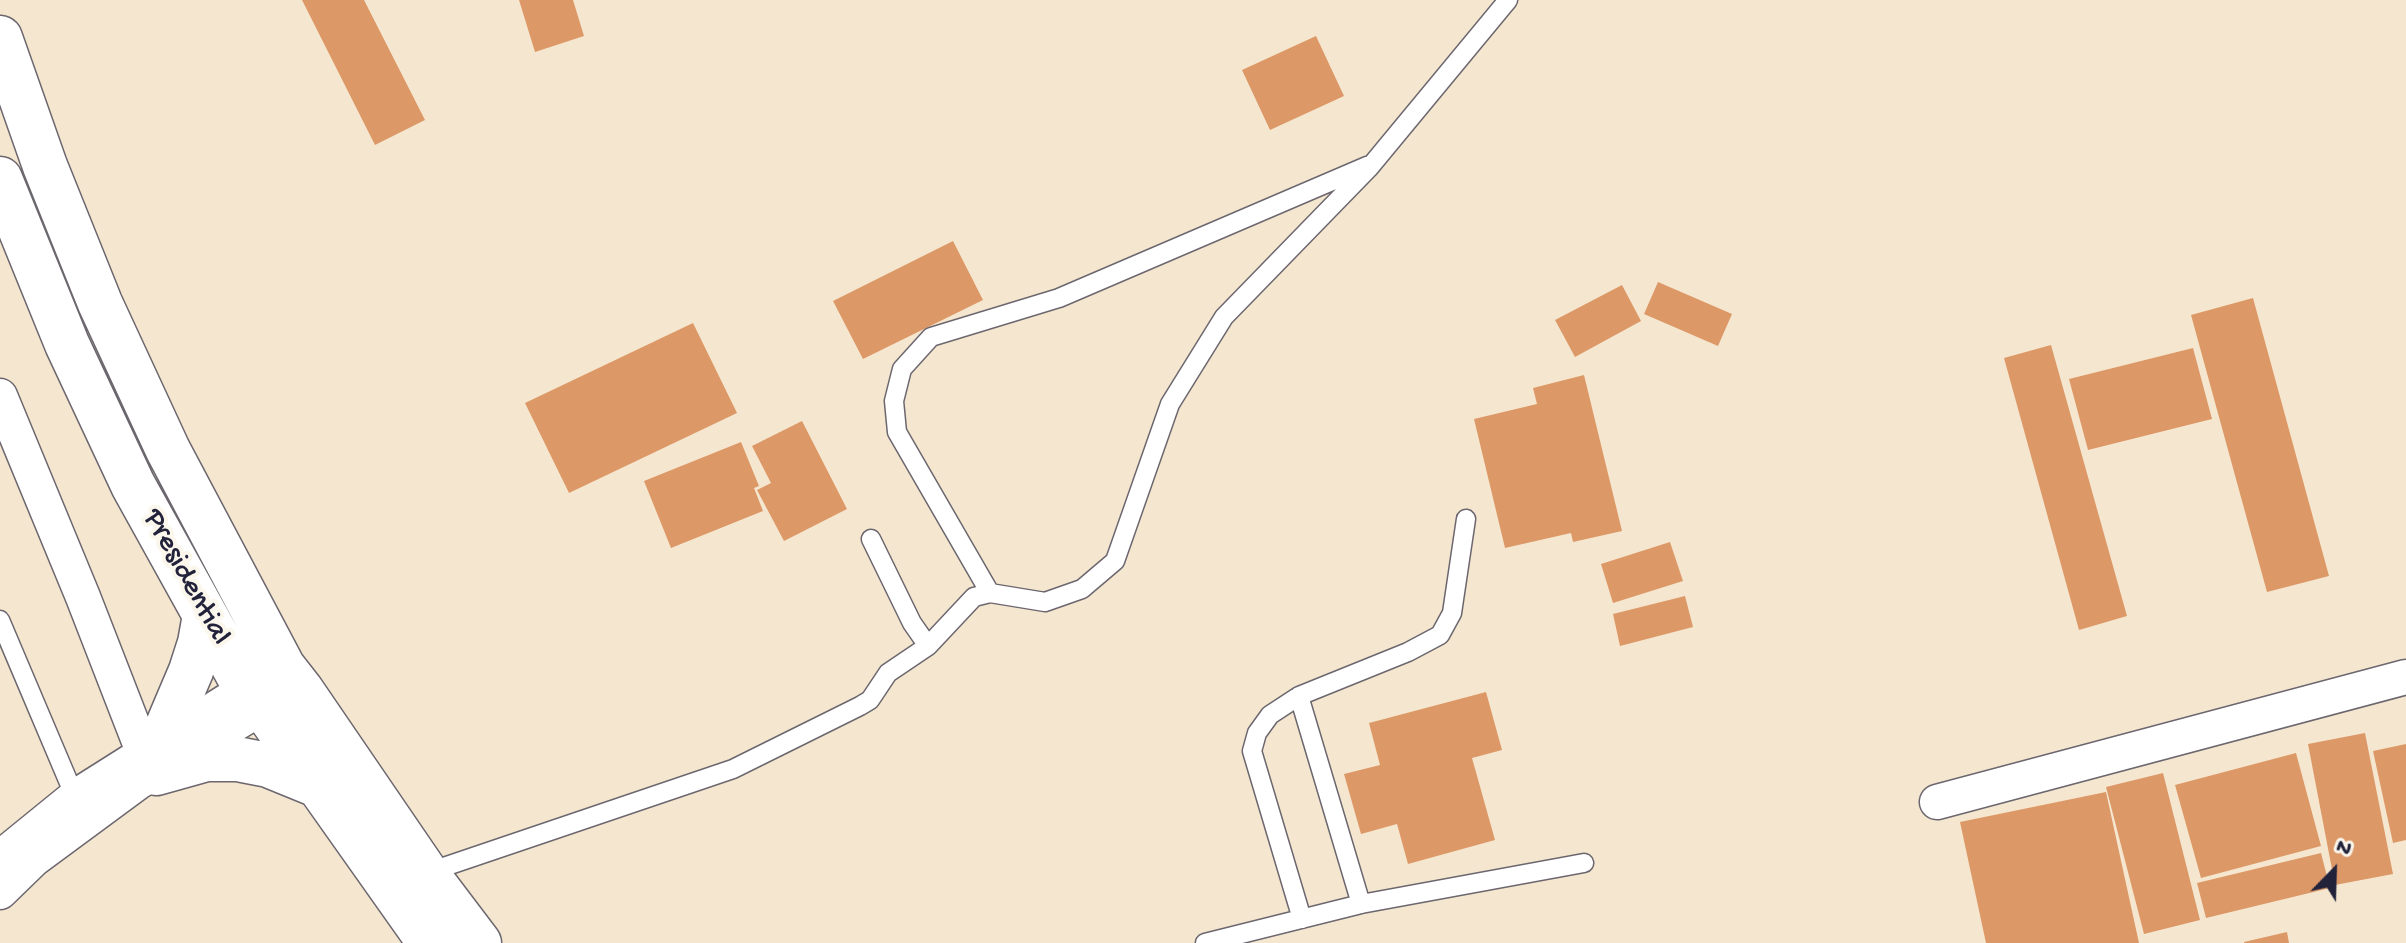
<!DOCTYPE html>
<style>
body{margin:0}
#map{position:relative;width:2406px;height:943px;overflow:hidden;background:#f5e7cf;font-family:"Gochi Hand",sans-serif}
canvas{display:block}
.north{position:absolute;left:2294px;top:831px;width:80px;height:80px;-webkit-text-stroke:6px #fbf7ec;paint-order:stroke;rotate:23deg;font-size:22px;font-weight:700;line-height:32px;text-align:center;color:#22223b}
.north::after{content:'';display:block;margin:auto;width:28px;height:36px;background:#22223b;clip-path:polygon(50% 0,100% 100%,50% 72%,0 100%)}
</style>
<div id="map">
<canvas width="2406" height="943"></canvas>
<div class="north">N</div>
</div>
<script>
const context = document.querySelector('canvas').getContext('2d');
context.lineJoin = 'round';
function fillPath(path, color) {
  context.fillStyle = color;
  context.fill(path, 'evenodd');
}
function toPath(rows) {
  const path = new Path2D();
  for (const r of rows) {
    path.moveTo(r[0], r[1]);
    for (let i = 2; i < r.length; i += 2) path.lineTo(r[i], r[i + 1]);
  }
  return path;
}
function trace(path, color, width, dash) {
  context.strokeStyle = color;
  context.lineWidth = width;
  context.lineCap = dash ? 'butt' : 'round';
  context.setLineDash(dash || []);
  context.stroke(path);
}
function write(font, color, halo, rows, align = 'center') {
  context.font = font + ' "Gochi Hand",sans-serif';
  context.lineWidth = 8;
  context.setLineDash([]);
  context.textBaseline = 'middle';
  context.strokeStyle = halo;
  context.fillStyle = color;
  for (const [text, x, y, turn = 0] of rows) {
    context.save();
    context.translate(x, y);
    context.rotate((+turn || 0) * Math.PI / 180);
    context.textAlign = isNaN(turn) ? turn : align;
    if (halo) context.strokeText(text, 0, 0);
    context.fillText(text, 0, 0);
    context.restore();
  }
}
fillPath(toPath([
 [302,0,364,0,425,120,375,145],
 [519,0,573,0,584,36,535,52],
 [1316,36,1344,96,1270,130,1242,70],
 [953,241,983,300,863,359,833,301],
 [1658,282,1732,314,1718,346,1644,314],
 [1622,285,1641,321,1575,357,1555,320],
 [2253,298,2329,576,2267,592,2191,315],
 [693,323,737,413,569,493,525,403],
 [2051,345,2127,616,2079,630,2004,358],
 [2193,348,2212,419,2088,450,2069,379],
 [1584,375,1622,531,1573,542,1571,533,1505,548,1474,419,1537,404,1533,388],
 [802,421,847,509,784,541,757,490,771,483,752,446],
 [741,442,759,486,754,488,763,511,671,548,644,481],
 [1670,542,1683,581,1613,603,1601,564],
 [1685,596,1693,627,1620,646,1613,614],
 [1486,692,1502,750,1472,758,1495,840,1408,864,1397,824,1361,834,1344,774,1380,765,1369,723],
 [2365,733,2393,874,2335,885,2308,744],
 [2406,744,2406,840,2393,843,2373,751],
 [2296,753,2321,846,2201,878,2175,785],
 [2163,773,2200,920,2144,934,2106,787],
 [2106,792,2139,943,1986,943,1960,822],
 [2321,853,2330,888,2206,918,2197,883],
 [2287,932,2289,943,2244,943,2244,942]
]), '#dd9867');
const lane = toPath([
 [871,539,912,623,928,646],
 [990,593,897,432,894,401,902,369,931,337,1059,298,1367,166,1369,168,1508,0],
 [0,620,75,797],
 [1299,696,1361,904],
 [426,873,733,769,860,706,870,700,888,673,928,646,974,597,990,593,1045,602,1082,589,1115,561,1170,404,1224,317,1369,168],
 [1302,919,1252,751,1257,733,1270,715,1299,696,1408,652,1440,635,1452,613,1466,519],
 [1205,943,1361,904,1584,863]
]);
const street = toPath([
 [0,396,83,597,144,754],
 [1937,802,2406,677],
 [0,858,75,797,265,677],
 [0,892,34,859,137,783,263,707,286,697]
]);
const primary = toPath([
 [0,38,45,166,100,303,168,450,283,667,301,690,426,873,479,943],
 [0,179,67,344,133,485,245,687,263,707,430,943],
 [160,744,191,671,200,643,205,615],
 [156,773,206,759,237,759,268,765,317,785]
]);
trace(lane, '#6c676f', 21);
trace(street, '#6c676f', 37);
trace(primary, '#6c676f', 47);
trace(lane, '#fff', 18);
trace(street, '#fff', 34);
trace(primary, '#fff', 44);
write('30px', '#22223b', '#fbf7ec', [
 ["Presidential",185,578,61]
]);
</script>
